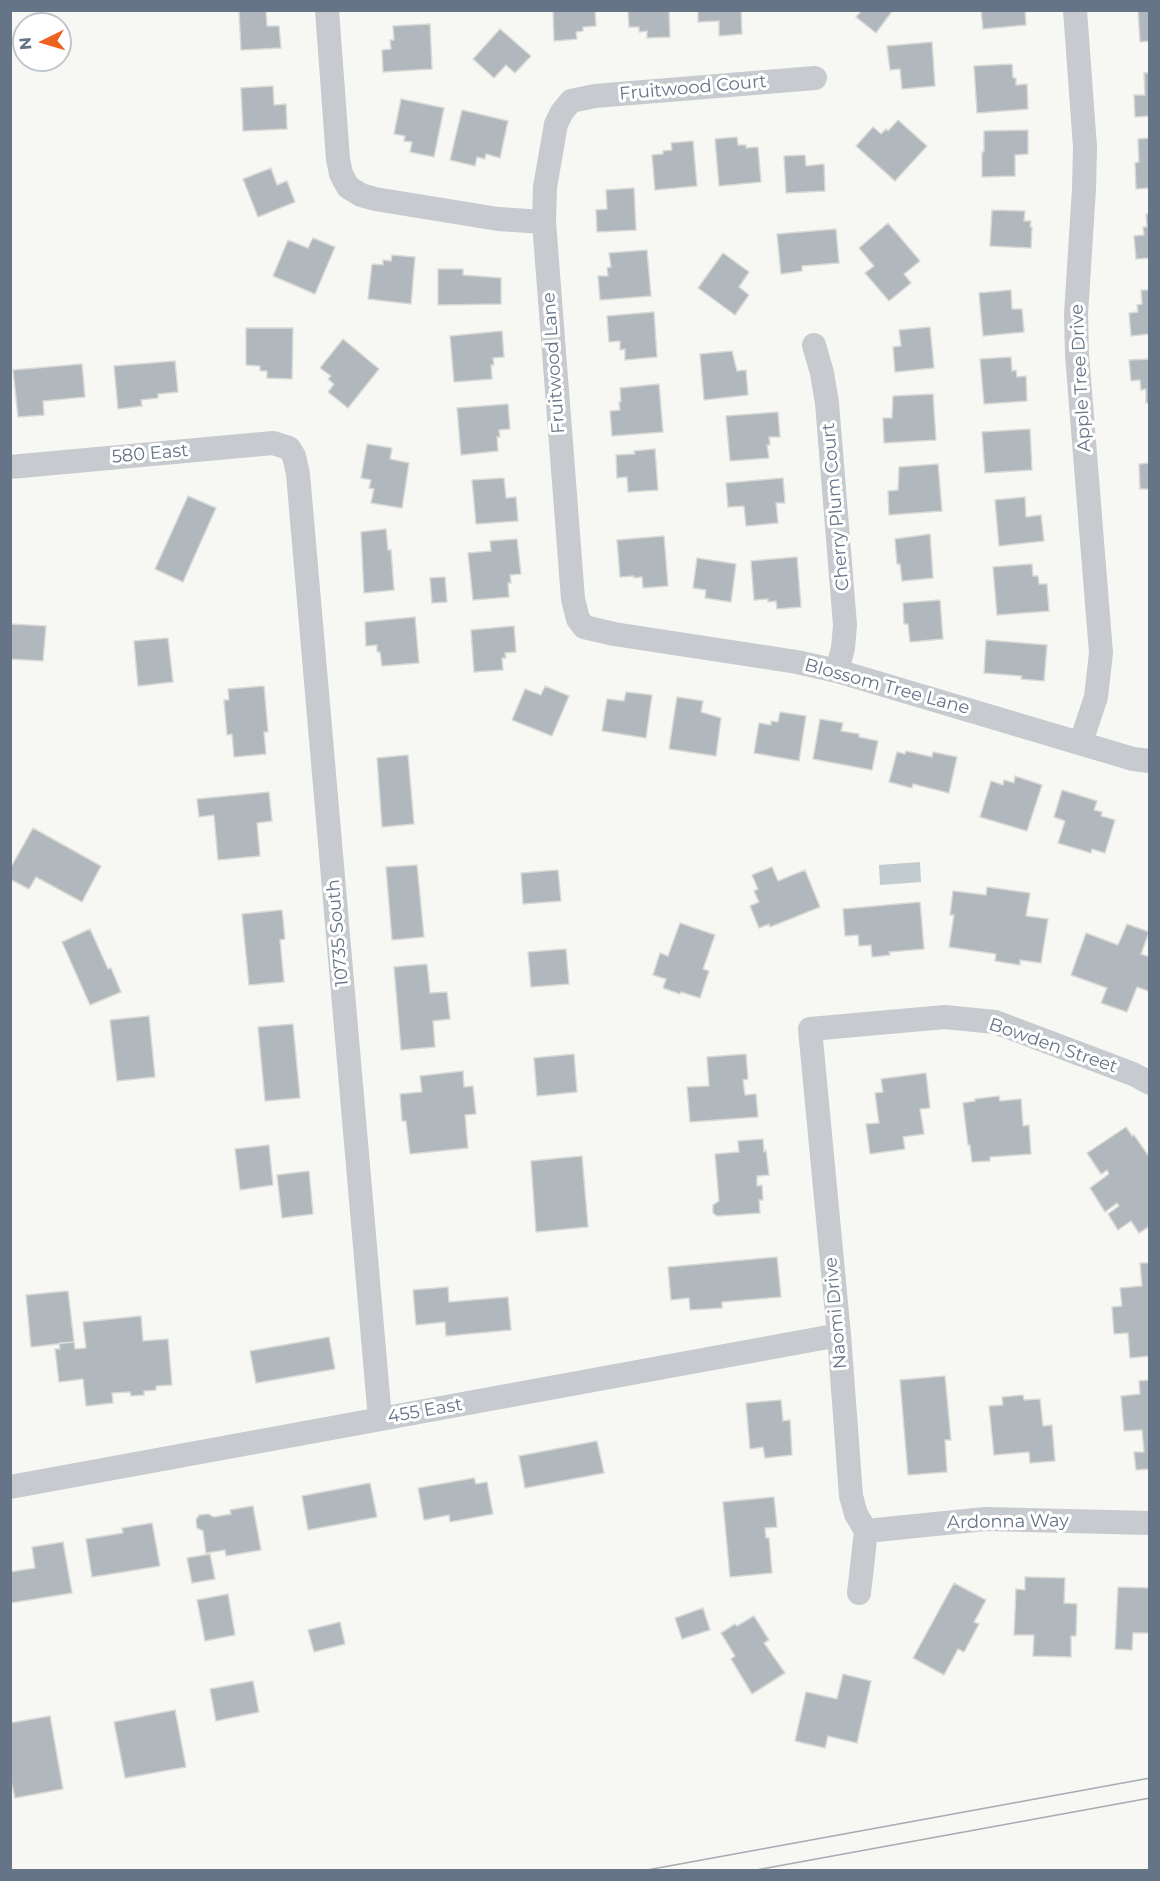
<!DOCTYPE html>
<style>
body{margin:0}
#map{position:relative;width:1160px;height:1881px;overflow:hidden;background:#f7f7f4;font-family:Montserrat,sans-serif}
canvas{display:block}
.frame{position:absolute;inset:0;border:12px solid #657487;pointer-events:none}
.north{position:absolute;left:12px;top:12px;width:60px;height:60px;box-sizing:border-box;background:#fff;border:2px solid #c1c7cf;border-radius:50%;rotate:265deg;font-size:16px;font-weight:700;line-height:24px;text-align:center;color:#657487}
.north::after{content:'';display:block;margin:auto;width:21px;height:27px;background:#ed621e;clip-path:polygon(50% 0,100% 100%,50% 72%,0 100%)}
</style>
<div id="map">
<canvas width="1160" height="1881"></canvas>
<div class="frame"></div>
<div class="north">N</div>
</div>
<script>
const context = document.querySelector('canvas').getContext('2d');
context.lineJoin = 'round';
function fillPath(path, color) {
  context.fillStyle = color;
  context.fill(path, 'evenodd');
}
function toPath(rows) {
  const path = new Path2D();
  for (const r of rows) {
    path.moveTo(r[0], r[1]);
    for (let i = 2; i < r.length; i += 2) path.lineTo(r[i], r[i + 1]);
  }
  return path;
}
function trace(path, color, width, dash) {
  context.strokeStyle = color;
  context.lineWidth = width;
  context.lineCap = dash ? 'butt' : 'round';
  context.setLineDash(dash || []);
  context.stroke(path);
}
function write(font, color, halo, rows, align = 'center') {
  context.font = font + ' Montserrat,sans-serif';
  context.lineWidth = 6;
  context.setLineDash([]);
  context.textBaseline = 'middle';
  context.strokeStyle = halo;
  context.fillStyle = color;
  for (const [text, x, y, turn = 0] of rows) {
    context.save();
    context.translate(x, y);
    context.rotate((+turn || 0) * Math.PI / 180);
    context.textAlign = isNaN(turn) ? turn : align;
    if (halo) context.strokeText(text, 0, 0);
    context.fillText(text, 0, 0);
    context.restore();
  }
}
fillPath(toPath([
 [920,862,921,882,880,885,879,865]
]), '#c1cbd0');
const building = toPath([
 [266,10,267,26,279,26,281,48,241,50,239,11,266,10],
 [553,10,595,10,596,26,583,27,583,31,576,32,577,39,554,41,553,10],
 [628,10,669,10,670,37,647,38,647,31,639,32,639,27,629,27,628,10],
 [698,10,741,10,742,34,719,36,719,21,698,22,698,10],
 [862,10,893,10,876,33,856,17,862,10],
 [981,10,1025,10,1026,25,983,29,981,10],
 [1138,10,1150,10,1150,41,1140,42,1138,10],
 [430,24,432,69,383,72,382,50,391,49,390,40,394,40,393,26,430,24],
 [500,29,531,56,515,73,506,65,494,78,473,59,500,29],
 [932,42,935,86,902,89,900,69,890,70,887,46,932,42],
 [1012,64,1013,78,1016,78,1016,85,1027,84,1028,109,977,113,974,66,1012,64],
 [1144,73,1150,73,1150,116,1135,117,1134,95,1145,95,1144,73],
 [273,86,274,105,286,104,287,129,243,131,241,88,273,86],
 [401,99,444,108,434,157,410,152,412,142,404,141,405,136,394,134,401,99],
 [462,110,508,121,500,158,486,154,485,159,477,157,475,166,450,160,462,110],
 [898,120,927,146,895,181,856,146,873,127,881,134,886,129,888,131,898,120],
 [1028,130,1028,154,1015,155,1015,176,982,177,982,152,984,152,984,131,1028,130],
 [737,137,738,145,746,145,746,148,758,147,761,182,719,186,715,139,737,137],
 [1150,138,1150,188,1136,189,1135,163,1139,162,1138,139,1150,138],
 [693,141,697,186,655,190,652,155,663,154,663,151,672,150,671,143,693,141],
 [805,155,806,166,824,164,825,191,786,193,784,156,805,155],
 [271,168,277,185,287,181,295,202,258,217,243,179,271,168],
 [634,188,636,230,597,232,596,210,607,209,606,190,634,188],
 [992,210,1025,211,1024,221,1031,221,1030,227,1032,227,1031,248,990,246,992,210],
 [1146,214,1150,214,1150,258,1136,259,1134,236,1144,235,1143,227,1147,227,1146,214],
 [888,223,920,261,904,274,911,283,889,301,865,273,874,266,859,248,888,223],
 [836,229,839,263,802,266,802,271,781,274,777,234,836,229],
 [313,238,335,247,315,294,273,276,288,240,308,248,313,238],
 [647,250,651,296,600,300,598,276,608,276,607,268,611,267,609,253,647,250],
 [723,253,749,272,739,287,749,295,735,315,698,288,723,253],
 [392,255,415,257,411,304,368,299,372,264,383,265,383,260,391,261,392,255],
 [438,269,463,269,463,275,501,278,501,304,438,305,438,269],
 [1011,290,1012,309,1022,309,1024,332,983,336,979,293,1011,290],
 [1141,290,1150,290,1150,334,1131,336,1129,313,1138,312,1137,305,1142,304,1141,290],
 [654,312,657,357,625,360,625,349,620,350,620,341,609,342,607,316,654,312],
 [930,327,934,368,895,372,893,347,901,346,899,330,930,327],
 [246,328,293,328,292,379,267,378,267,371,260,371,260,366,246,365,246,328],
 [502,331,504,357,493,358,494,365,491,365,492,379,454,382,450,336,502,331],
 [343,339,379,369,348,408,328,392,334,384,328,379,331,376,320,368,343,339],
 [732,351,737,371,746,370,748,395,704,400,700,354,732,351],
 [1011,357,1012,371,1016,370,1017,377,1026,376,1027,401,984,404,980,359,1011,357],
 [1150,359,1150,403,1146,403,1146,389,1141,390,1140,380,1131,381,1129,360,1150,359],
 [175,361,178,392,158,394,158,398,141,400,142,406,118,409,114,366,175,361],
 [82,364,85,397,43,401,44,415,18,417,13,370,82,364],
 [659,384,663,432,612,436,610,411,620,410,619,402,621,402,620,388,659,384],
 [933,394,936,440,884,443,883,418,892,418,893,396,933,394],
 [508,404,510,429,499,430,500,437,497,437,498,451,461,455,457,408,508,404],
 [778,412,780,437,769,437,770,445,767,445,769,458,730,461,726,416,778,412],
 [1030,429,1032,470,985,473,982,432,1030,429],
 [367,444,392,448,390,459,409,463,402,508,371,503,374,489,369,488,371,480,361,478,367,444],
 [655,449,658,490,628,492,627,477,617,478,616,455,635,454,634,451,655,449],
 [1149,456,1150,456,1150,489,1140,489,1139,464,1149,463,1149,456],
 [938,464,942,511,889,515,888,491,898,490,899,467,938,464],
 [504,478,506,498,516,497,518,521,476,524,472,480,504,478],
 [783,478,785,503,776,503,778,523,746,526,744,506,728,507,726,483,783,478],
 [188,496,216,508,183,582,155,569,188,496],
 [1025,497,1026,517,1041,515,1044,541,999,546,995,500,1025,497],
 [386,529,388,550,391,550,394,590,364,593,361,532,386,529],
 [930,534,933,578,902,581,900,564,897,564,895,539,930,534],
 [664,536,668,586,643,588,642,577,634,578,634,576,620,577,617,540,664,536],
 [517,539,521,574,510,575,511,583,508,583,509,597,473,600,468,553,491,551,490,541,517,539],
 [797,557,801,607,777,609,776,601,768,602,768,599,754,600,751,561,797,557],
 [697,558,736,564,731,602,705,598,706,590,693,588,697,558],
 [1032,564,1033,576,1038,576,1039,584,1047,584,1049,611,997,615,993,567,1032,564],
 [445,577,447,602,432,603,430,578,445,577],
 [940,600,943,639,910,642,908,624,904,624,903,603,940,600],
 [415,617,419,663,382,666,380,652,377,652,377,645,366,646,365,622,415,617],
 [10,624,46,626,43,661,10,659,10,624],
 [514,626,516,652,505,653,506,658,502,658,503,670,474,672,471,630,514,626],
 [168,638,173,682,138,686,134,641,168,638],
 [986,640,1047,645,1044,681,1021,679,1022,676,984,673,986,640],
 [264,686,268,732,264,732,266,754,234,757,232,734,227,735,224,700,229,700,228,689,264,686],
 [545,686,569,696,552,736,512,720,525,689,541,695,545,686],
 [626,692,652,695,646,738,602,731,607,699,624,701,626,692],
 [677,697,703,701,701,712,721,718,716,756,669,749,677,697],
 [780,712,806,716,799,761,754,753,759,723,771,725,771,721,778,722,780,712],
 [820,719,843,723,841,731,859,734,859,737,878,741,872,770,813,759,820,719],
 [906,751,932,757,933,752,957,757,949,793,913,784,912,788,889,782,897,752,905,754,906,751],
 [408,755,414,824,382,827,377,758,408,755],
 [1015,776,1042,785,1027,831,980,817,991,781,1003,785,1004,780,1014,783,1015,776],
 [1062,790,1097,801,1094,810,1102,812,1101,816,1115,820,1105,853,1092,849,1091,853,1058,843,1065,821,1054,817,1062,790],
 [269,792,272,821,257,823,260,856,218,860,214,815,199,817,197,799,269,792],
 [33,828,101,866,82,902,36,877,29,889,10,879,10,869,33,828],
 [417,865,424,937,392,940,386,867,417,865],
 [772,867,778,881,805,870,820,907,770,927,769,924,759,928,750,906,759,902,754,891,758,889,752,875,772,867],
 [558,870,561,901,523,904,521,873,558,870],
 [987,887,1030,893,1026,916,1048,919,1041,963,1020,960,1020,965,995,961,996,954,949,947,954,915,950,915,953,891,986,895,987,887],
 [920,902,924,949,889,952,890,955,872,957,871,945,859,946,858,935,845,936,843,909,920,902],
 [282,910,285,939,280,940,284,982,249,985,242,914,282,910],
 [680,923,715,935,703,969,709,971,700,998,681,992,680,994,663,988,666,979,653,975,660,953,668,956,680,923],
 [1127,924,1149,932,1141,954,1150,957,1150,988,1148,991,1137,987,1127,1012,1101,1003,1107,988,1071,975,1086,933,1118,945,1127,924],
 [90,929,108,969,111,968,121,992,90,1005,62,942,90,929],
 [566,949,569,984,531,987,528,952,566,949],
 [427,964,430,993,447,992,450,1019,433,1021,435,1047,401,1050,394,967,427,964],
 [149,1016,155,1077,117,1081,110,1020,149,1016],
 [293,1024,300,1098,265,1101,258,1027,293,1024],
 [574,1054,577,1092,537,1096,534,1058,574,1054],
 [746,1054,748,1079,743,1080,745,1095,756,1094,758,1117,690,1122,687,1087,709,1086,707,1057,746,1054],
 [463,1071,464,1087,473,1086,476,1114,465,1115,468,1148,410,1154,406,1121,402,1121,400,1094,422,1092,420,1076,463,1071],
 [926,1073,930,1108,920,1109,924,1134,903,1137,905,1149,870,1154,866,1124,879,1123,875,1093,883,1092,881,1079,926,1073],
 [999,1096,1000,1101,1021,1099,1023,1126,1029,1125,1031,1154,990,1157,990,1161,972,1162,970,1145,968,1145,963,1103,975,1101,975,1099,999,1096],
 [1126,1127,1132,1136,1134,1135,1150,1158,1150,1226,1139,1233,1131,1221,1118,1230,1108,1214,1119,1206,1117,1203,1105,1212,1090,1188,1109,1174,1107,1170,1101,1174,1087,1153,1126,1127],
 [763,1139,764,1152,766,1150,769,1175,757,1176,757,1186,762,1185,763,1200,759,1200,760,1213,717,1216,713,1213,713,1205,719,1201,715,1154,739,1152,738,1141,763,1139],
 [269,1145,273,1185,240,1190,235,1149,269,1145],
 [582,1156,588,1227,536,1232,531,1161,582,1156],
 [309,1171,313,1214,282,1218,277,1175,309,1171],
 [777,1257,781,1297,722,1302,722,1308,690,1310,689,1298,671,1300,668,1267,777,1257],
 [1140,1263,1150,1263,1150,1356,1130,1358,1128,1333,1114,1334,1112,1307,1122,1306,1120,1288,1142,1286,1140,1263],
 [448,1287,449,1302,508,1297,511,1330,446,1336,445,1322,416,1325,413,1290,448,1287],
 [68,1291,74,1342,31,1347,26,1295,68,1291],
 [141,1316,143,1341,168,1339,172,1385,156,1386,156,1390,144,1391,144,1395,131,1396,130,1392,112,1393,113,1403,86,1406,83,1379,59,1382,55,1349,60,1349,59,1343,74,1342,75,1349,86,1348,83,1322,141,1316],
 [329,1337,335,1369,256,1383,250,1351,329,1337],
 [945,1376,951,1440,945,1440,947,1472,908,1475,900,1380,945,1376],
 [1150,1380,1150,1469,1136,1470,1134,1452,1144,1452,1142,1430,1124,1431,1121,1396,1140,1394,1139,1381,1150,1380],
 [1023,1395,1024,1400,1040,1399,1043,1426,1052,1425,1055,1461,1030,1463,1029,1452,994,1455,989,1406,1003,1405,1002,1397,1023,1395],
 [781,1400,783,1421,790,1420,792,1455,765,1458,763,1447,750,1449,746,1403,781,1400],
 [597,1441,604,1473,525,1488,519,1456,597,1441],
 [474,1478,476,1484,487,1482,493,1514,450,1522,449,1515,424,1520,418,1488,474,1478],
 [370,1483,377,1517,308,1530,302,1496,370,1483],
 [774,1497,777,1527,765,1528,766,1538,769,1538,772,1573,730,1577,723,1502,774,1497],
 [253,1506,261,1550,226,1556,225,1550,206,1553,203,1531,197,1528,196,1520,199,1515,208,1514,214,1517,231,1514,230,1510,253,1506],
 [152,1523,160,1566,92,1577,86,1539,123,1533,122,1528,152,1523],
 [63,1542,72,1593,10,1603,10,1572,35,1568,32,1547,63,1542],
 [210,1554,215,1579,192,1583,187,1558,210,1554],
 [1025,1577,1065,1578,1064,1603,1077,1604,1076,1636,1071,1636,1071,1657,1033,1656,1034,1635,1014,1635,1016,1589,1025,1590,1025,1577],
 [954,1583,986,1600,974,1622,979,1624,964,1652,958,1649,944,1675,913,1658,954,1583],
 [1118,1587,1150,1588,1150,1641,1149,1633,1133,1633,1132,1650,1115,1649,1118,1587],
 [228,1594,235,1635,205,1641,197,1600,228,1594],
 [703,1608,710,1630,682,1639,675,1618,703,1608],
 [754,1616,769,1640,764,1643,785,1673,752,1694,731,1659,735,1656,721,1633,735,1624,737,1626,754,1616],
 [340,1622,345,1644,314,1652,308,1630,340,1622],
 [843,1674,871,1681,857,1743,828,1736,825,1748,795,1741,806,1692,837,1699,843,1674],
 [253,1681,259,1712,216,1721,210,1689,253,1681],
 [175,1710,186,1767,125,1778,114,1722,175,1710],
 [50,1716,63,1789,15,1798,10,1776,10,1723,50,1716]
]);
fillPath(building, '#b0b7bd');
trace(building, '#d9d9d6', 1.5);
trace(toPath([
 [327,10,338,159,341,174,348,187,361,195,375,199,498,219,544,222],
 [1075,10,1085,147,1084,189,1076,314,1077,355,1101,653,1096,697,1081,742],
 [815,78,595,96,571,101,562,112,556,124,545,187,544,222,573,599,578,619,584,627,614,634,797,662,837,671,1133,759,1150,761],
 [814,345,822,373,827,403,845,625,843,648,837,671],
 [10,467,273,443,289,448,294,456,298,474,380,1419],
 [10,1487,839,1335],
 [866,1531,985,1519,1150,1523],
 [859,1593,866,1531,856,1514,851,1496,839,1335,810,1029,945,1017,995,1022,1133,1074,1150,1083]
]), '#c7cace', 24);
trace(toPath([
 [647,1870,1150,1778],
 [756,1870,1150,1798]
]), '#a7acb3', 1.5);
write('18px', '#657487', '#fff', [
 ["Fruitwood Court",693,88,-5],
 ["Fruitwood Lane",554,363,-94],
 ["Apple Tree Drive",1081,378,-93],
 ["580 East",150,454,-5],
 ["Cherry Plum Court",836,507,-95],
 ["Blossom Tree Lane",887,687,15],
 ["10735 South",338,933,-95],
 ["Bowden Street",1053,1046,19],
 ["Naomi Drive",836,1313,-95],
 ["455 East",425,1411,-10],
 ["Ardonna Way",1008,1522,-1]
]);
</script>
